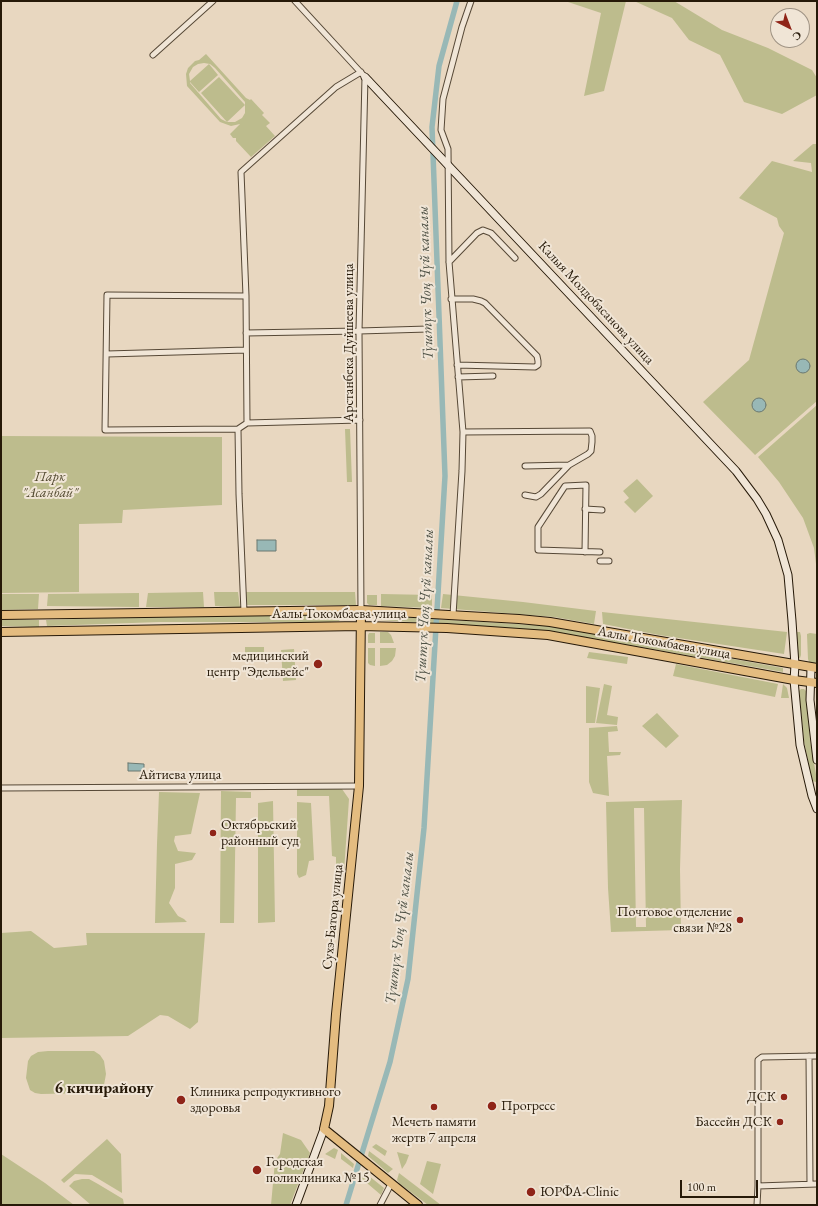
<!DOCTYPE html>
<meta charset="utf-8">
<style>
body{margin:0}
#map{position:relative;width:818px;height:1206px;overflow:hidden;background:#e8d7c0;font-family:"EB Garamond",serif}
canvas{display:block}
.frame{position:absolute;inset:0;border:2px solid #261908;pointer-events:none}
.north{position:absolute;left:770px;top:8px;width:40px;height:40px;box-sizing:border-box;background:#f0e5d6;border:1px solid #9f9384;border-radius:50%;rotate:138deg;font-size:11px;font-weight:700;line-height:16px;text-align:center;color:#261908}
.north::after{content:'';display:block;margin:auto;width:14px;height:18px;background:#8f2418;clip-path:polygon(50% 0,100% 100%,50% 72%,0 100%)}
.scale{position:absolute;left:680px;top:1180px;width:78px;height:18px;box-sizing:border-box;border:2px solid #261908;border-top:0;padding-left:5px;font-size:12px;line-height:14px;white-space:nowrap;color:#261908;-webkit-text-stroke:3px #f0e5d6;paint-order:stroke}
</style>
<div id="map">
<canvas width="818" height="1206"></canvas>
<div class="frame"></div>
<div class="north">С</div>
<div class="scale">100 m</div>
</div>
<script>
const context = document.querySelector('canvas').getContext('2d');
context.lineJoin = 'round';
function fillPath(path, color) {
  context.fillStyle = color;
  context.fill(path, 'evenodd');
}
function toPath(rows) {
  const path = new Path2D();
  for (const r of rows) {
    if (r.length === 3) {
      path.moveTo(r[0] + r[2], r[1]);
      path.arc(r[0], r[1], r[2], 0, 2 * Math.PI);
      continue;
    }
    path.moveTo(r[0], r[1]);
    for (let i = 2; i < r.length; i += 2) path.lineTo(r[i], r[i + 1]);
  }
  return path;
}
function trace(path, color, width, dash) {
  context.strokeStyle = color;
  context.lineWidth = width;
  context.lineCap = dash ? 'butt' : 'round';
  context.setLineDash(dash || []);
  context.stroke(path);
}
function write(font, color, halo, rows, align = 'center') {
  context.font = font + ' "EB Garamond",serif';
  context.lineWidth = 4;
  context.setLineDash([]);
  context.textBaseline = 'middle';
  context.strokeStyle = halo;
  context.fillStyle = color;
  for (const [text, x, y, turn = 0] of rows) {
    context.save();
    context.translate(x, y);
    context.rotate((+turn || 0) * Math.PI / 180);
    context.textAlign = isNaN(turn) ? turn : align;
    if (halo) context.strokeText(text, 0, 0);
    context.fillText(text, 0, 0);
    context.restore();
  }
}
fillPath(toPath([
 [565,1,626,1,604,91,584,96,601,13],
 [634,1,674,1,722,30,768,48,812,70,817,78,817,95,782,114,744,102,720,55,689,40,672,18],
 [206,54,246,98,250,100,251,99,264,113,262,115,270,123,266,126,275,136,251,157,236,141,236,138,233,138,230,134,240,124,231,126,220,122,187,86,186,74,188,68,195,61,199,60],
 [204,63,210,64,215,68,245,102,245,105,219,77,201,93,227,122,221,119,190,83,190,82,199,92,218,75,209,64,190,81,189,74,193,67,198,64],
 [245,105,245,113,242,118,235,122,227,122],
 [813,144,817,144,817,401,755,455,703,402,749,360,784,233,779,226,777,218,739,198,772,161,812,172,811,163,793,161],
 [817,405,817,572,814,548,803,518,779,482,758,457],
 [345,429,350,429,352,482,347,482],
 [1,436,222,437,222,505,123,510,122,523,79,524,79,592,1,593],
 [637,479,653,496,635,513,624,502,629,498,623,491],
 [203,592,204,607,146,607,148,593],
 [214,592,238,592,240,607,215,606],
 [246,592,355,592,356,605,247,605],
 [139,593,139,607,47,606,48,594],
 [1,594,39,594,38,609,1,610],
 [381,594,432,595,432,608,381,606],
 [443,594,523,602,596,611,594,624,554,617,441,608],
 [367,595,377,595,377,605,369,605,367,603],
 [602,612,787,632,784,654,659,635,603,624],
 [341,614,342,617,339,621,330,622,160,622,47,626,46,620,195,615],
 [381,616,551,626,783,668,783,672,549,631,380,620],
 [1,619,39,620,39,627,1,626],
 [380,632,388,632,391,635,394,643,380,643],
 [796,632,800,632,801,636,801,655,800,658,797,657],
 [369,633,375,633,375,643,368,643,368,635],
 [810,633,817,634,817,664,809,662,808,659,807,635,807,634],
 [245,647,264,647,264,658,245,658],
 [368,648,375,648,375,666,370,665,368,663],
 [380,648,396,648,395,656,392,661,387,665,380,666],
 [294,649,296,680,283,681,281,650],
 [589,652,628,657,627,664,587,658],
 [676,664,778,684,775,697,673,676],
 [604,684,612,686,607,715,618,717,617,725,596,723],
 [783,684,787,688,789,698,781,698],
 [586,686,600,688,595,723,586,723],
 [801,689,804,689,806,691,810,740,817,780,816,782,812,781,804,741,799,691],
 [657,713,679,736,666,748,642,726],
 [617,726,618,731,608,732,609,752,621,752,620,755,607,756,609,796,593,793,589,782,589,728],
 [297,789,342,789,349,799,344,872,336,869,336,857,332,856,329,796,297,796],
 [221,791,251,792,251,798,236,798,234,923,220,923],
 [159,792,200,793,191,834,175,836,174,841,178,851,196,853,192,860,175,864,175,888,169,903,178,916,184,919,187,922,155,923,157,844],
 [682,800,680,869,681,930,611,932,608,888,606,802],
 [634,808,644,808,646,927,636,927],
 [273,801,275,922,258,923,258,803],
 [297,802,311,803,314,860,309,861,306,875,299,878,297,874],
 [31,931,54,948,87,945,86,933,205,933,198,1022,190,1029,168,1016,160,1015,128,1036,1,1038,1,933],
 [48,1051,94,1051,100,1055,104,1061,106,1074,104,1085,99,1090,92,1093,41,1094,35,1093,30,1090,26,1078,28,1061,31,1056,38,1052],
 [283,1133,301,1140,310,1153,290,1205,271,1205,275,1161,280,1154],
 [107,1139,121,1154,122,1193,92,1175,75,1174,64,1183,61,1180],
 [376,1144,387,1151,385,1156,372,1147],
 [334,1148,338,1150,335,1159,325,1154],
 [369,1151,393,1169,388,1173,368,1156],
 [397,1152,409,1155,406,1163,402,1169],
 [341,1153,354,1164,353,1168,341,1159],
 [1,1154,45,1183,74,1205,1,1205],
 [427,1161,441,1164,433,1194,420,1184],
 [364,1172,384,1188,381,1195,361,1178],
 [399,1173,441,1205,428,1205,400,1184,397,1180],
 [82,1179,89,1179,98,1184,123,1199,124,1205,91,1205,69,1186,74,1181]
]), '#bdbc8d');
const water = toPath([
 [803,366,7],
 [759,405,7],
 [257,540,276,540,276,551,257,551,257,540],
 [128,763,144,764,144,771,128,771,128,763]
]);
fillPath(water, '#98b8b6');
trace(water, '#6a7870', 1);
trace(toPath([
 [346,1205,390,1062,408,979,424,828,445,476,432,127,439,66,457,1]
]), '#98b8b6', 5.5);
const street = toPath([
 [295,1,365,77,359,331,361,610],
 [153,55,213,1],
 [449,262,477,233,483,230,491,233,515,258],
 [246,296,107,295,105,430,238,429,247,423,360,420],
 [451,299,473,299,481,301,485,303,537,356,538,361,538,365,535,367,457,365],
 [246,333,359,331,428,329],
 [107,354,246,350],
 [458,377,493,376],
 [247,423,246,296,241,172,336,87,361,72],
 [238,429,239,494,244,612],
 [463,432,590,431,592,436,592,442,591,451,588,454,569,465,541,494,536,497,525,495],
 [525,466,569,465],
 [585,509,602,510],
 [585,552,586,485,565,486,538,527,538,550,600,552],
 [600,561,609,561],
 [453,615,462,471,463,432,449,262,448,149,441,130,443,99,462,27,471,1],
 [1,788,359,786],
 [809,1056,810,1184],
 [758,1186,758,1060,762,1057,817,1056],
 [380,1205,391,1184],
 [757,1205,758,1186,817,1184]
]);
const secondary = toPath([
 [365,77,736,471,757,499,766,514,778,540,788,575,792,621,795,665,794,680,800,745,812,796,817,809],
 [811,668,810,700,817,760],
 [296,1205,324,1129]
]);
const primary = toPath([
 [361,610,359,786,336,1014,329,1106,324,1129,418,1205],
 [1,615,361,610,519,619,550,622,817,668],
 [1,632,360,626,447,628,548,635,794,680,817,683]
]);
trace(street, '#564836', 7);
trace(secondary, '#261908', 9);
trace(primary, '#261908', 10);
trace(street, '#f0e5d6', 5);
trace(secondary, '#f0e5d6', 7);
trace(primary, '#e4bc80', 8);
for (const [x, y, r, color] of [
 [318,664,5,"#8f2418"],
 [213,833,4,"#8f2418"],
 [740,920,4,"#8f2418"],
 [784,1097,4,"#8f2418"],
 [181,1100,5,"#8f2418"],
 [492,1106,5,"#8f2418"],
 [434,1107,4,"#8f2418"],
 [780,1122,4,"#8f2418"],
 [257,1170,5,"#8f2418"],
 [531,1192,5,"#8f2418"]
]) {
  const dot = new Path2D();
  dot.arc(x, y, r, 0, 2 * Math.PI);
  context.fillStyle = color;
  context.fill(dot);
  trace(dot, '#f0e5d6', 1.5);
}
write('14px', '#261908', '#f0e5d6', [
 ["Калыя Молдобасанова улица",596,303,47],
 ["Арстанбека Дуйшеева улица",349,343,-90],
 ["Аалы Токомбаева улица",339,614],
 ["Аалы Токомбаева улица",664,643,10],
 ["Айтиева улица",180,775],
 ["Сухэ-Батора улица",333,917,-84]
]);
write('italic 14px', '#534a30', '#f0e5d6', [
 ["Парк",50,477],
 ["\"Асанбай\"",50,493]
]);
write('14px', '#261908', '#f0e5d6', [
 ["медицинский",309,656,"right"],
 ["центр \"Эдельвейс\"",309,672,"right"],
 ["Октябрьский",221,825],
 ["районный суд",221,841],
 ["Почтовое отделение",732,912,"right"],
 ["связи №28",732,928,"right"],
 ["Клиника репродуктивного",190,1092],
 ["здоровья",190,1108],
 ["ДСК",776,1097,"right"],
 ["Прогресс",501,1106],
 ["Мечеть памяти",434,1122,"center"],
 ["жертв 7 апреля",434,1138,"center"],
 ["Бассейн ДСК",772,1122,"right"],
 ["Городская",266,1162],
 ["поликлиника №15",266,1178],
 ["ЮРФА-Clinic",540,1192]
], 'left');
write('italic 15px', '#4e5145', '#f0e5d6', [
 ["Түштүк Чоң Чүй каналы",426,283,-92],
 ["Түштүк Чоң Чүй каналы",425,606,-87],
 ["Түштүк Чоң Чүй каналы",400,928,-83]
]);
write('bold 16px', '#261908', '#f0e5d6', [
 ["6 кичирайону",104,1089]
]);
</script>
